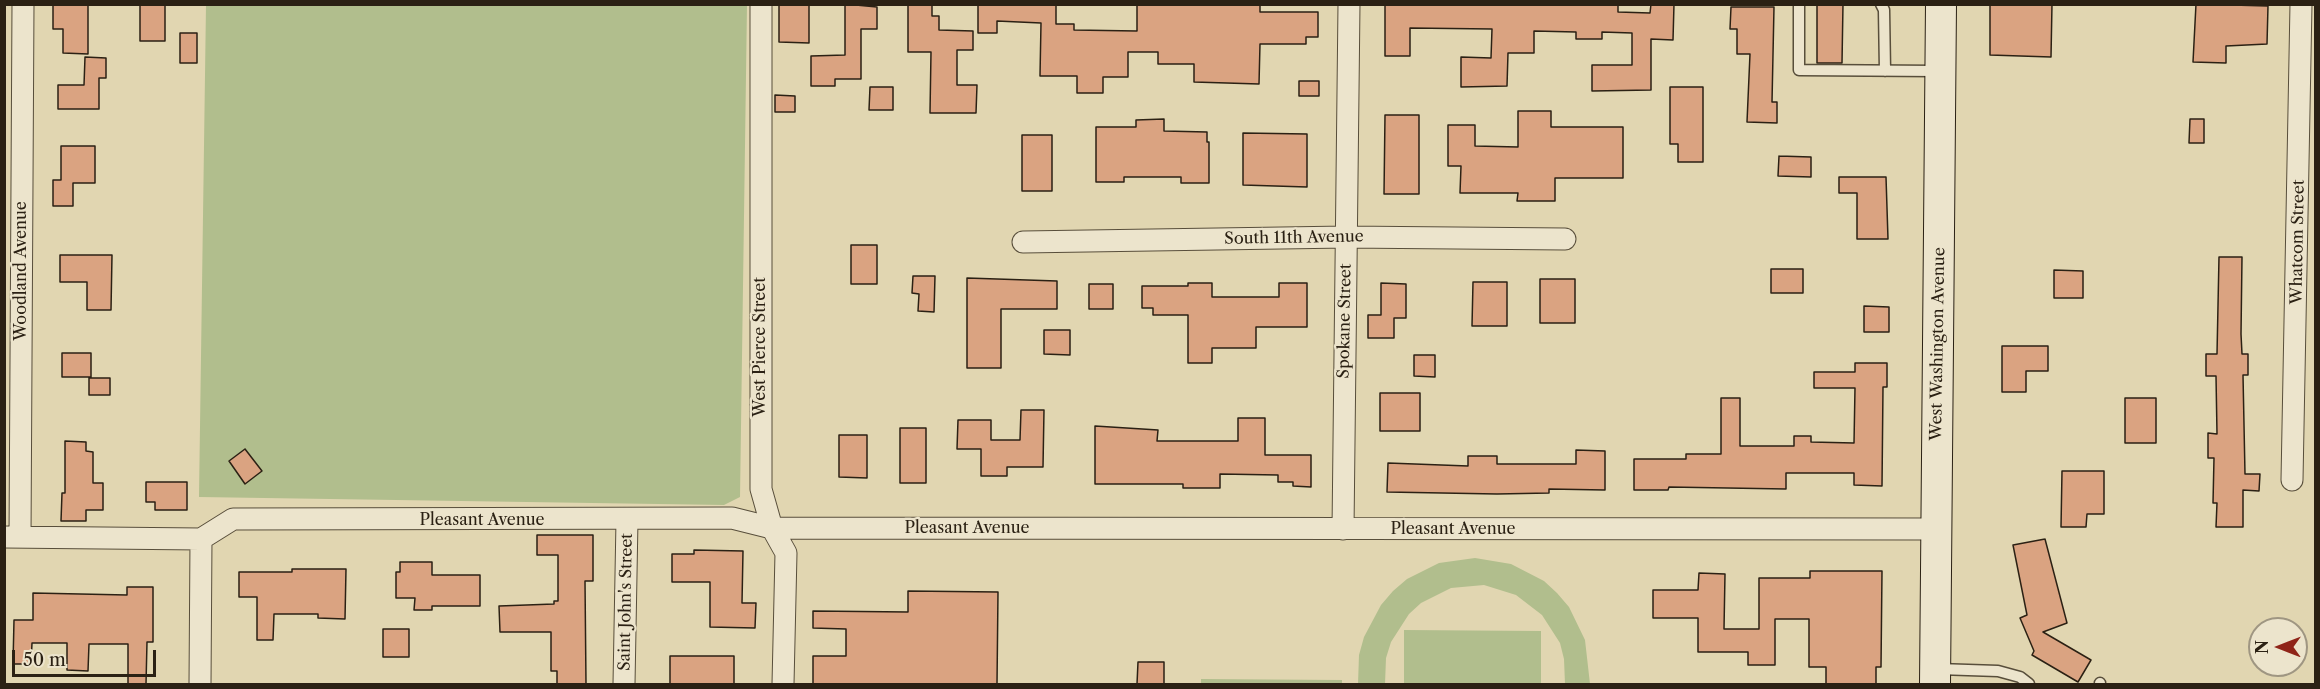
<!DOCTYPE html>
<style>
body{margin:0}
#map{position:relative;width:2320px;height:689px;overflow:hidden;background:#e1d6b1;font-family:"Libre Caslon Text",serif}
canvas{display:block}
.frame{position:absolute;inset:0;border:6px solid #2b2114;pointer-events:none}
.north{position:absolute;left:2248px;top:617px;width:60px;height:60px;box-sizing:border-box;background:#ece4cc;border:2px solid #9f9682;border-radius:50%;rotate:270deg;font-size:16px;font-weight:700;line-height:24px;text-align:center;color:#2b2114}
.north::after{content:'';display:block;margin:auto;width:21px;height:27px;background:#8f2418;clip-path:polygon(50% 0,100% 100%,50% 72%,0 100%)}
.scale{position:absolute;left:12px;top:650px;width:144px;height:27px;box-sizing:border-box;border:3px solid #2b2114;border-top:0;padding-left:8px;font-size:18px;line-height:21px;white-space:nowrap;color:#2b2114;-webkit-text-stroke:4px #ece4cc;paint-order:stroke}
</style>
<div id="map">
<canvas width="2320" height="689"></canvas>
<div class="frame"></div>
<div class="north">N</div>
<div class="scale">50 m</div>
</div>
<script>
const context = document.querySelector('canvas').getContext('2d');
context.lineJoin = 'round';
function fillPath(path, color) {
  context.fillStyle = color;
  context.fill(path, 'evenodd');
}
function toPath(rows) {
  const path = new Path2D();
  for (const r of rows) {
    path.moveTo(r[0], r[1]);
    for (let i = 2; i < r.length; i += 2) path.lineTo(r[i], r[i + 1]);
  }
  return path;
}
function trace(path, color, width, dash) {
  context.strokeStyle = color;
  context.lineWidth = width;
  context.lineCap = dash ? 'butt' : 'round';
  context.setLineDash(dash || []);
  context.stroke(path);
}
function write(font, color, halo, rows, align = 'center') {
  context.font = font + ' "Libre Caslon Text",serif';
  context.lineWidth = 4.5;
  context.setLineDash([]);
  context.textBaseline = 'middle';
  context.strokeStyle = halo;
  context.fillStyle = color;
  for (const [text, x, y, turn = 0] of rows) {
    context.save();
    context.translate(x, y);
    context.rotate((+turn || 0) * Math.PI / 180);
    context.textAlign = isNaN(turn) ? turn : align;
    if (halo) context.strokeText(text, 0, 0);
    context.fillText(text, 0, 0);
    context.restore();
  }
}
fillPath(toPath([
 [206,5,747,5,740,497,724,505,199,497],
 [1475,558,1511,564,1544,581,1557,593,1569,607,1585,640,1590,684,1565,684,1564,659,1560,643,1542,615,1516,595,1484,585,1451,588,1421,603,1409,614,1391,642,1386,658,1385,684,1358,684,1359,655,1364,637,1381,605,1393,591,1407,579,1439,563],
 [1404,630,1541,631,1541,684,1404,684],
 [1201,679,1342,680,1342,684,1201,684]
]), '#b1be8d');
const building = toPath([
 [53,4,88,4,88,54,63,53,63,29,53,29,53,4],
 [140,4,165,4,165,41,140,41,140,4],
 [779,4,809,4,809,43,779,42,779,4],
 [845,4,877,7,877,29,861,29,861,79,835,79,835,86,811,86,811,56,845,55,845,4],
 [908,4,932,4,932,16,939,16,939,30,973,31,973,50,957,50,957,85,977,85,976,113,930,113,931,52,908,52,908,4],
 [978,4,1056,4,1056,24,1074,24,1074,30,1137,31,1137,4,1260,4,1260,12,1318,12,1318,37,1306,37,1306,44,1260,44,1259,84,1194,82,1194,64,1158,64,1158,52,1128,52,1128,77,1103,77,1103,93,1077,93,1077,76,1040,76,1041,23,997,21,997,33,978,33,978,4],
 [1385,4,1618,4,1618,12,1650,13,1651,4,1674,4,1673,40,1651,39,1651,90,1592,91,1592,65,1632,65,1632,33,1602,32,1602,39,1576,39,1576,32,1534,31,1534,53,1508,53,1507,86,1461,87,1461,57,1491,58,1492,29,1410,28,1410,56,1385,56,1385,4],
 [1817,4,1843,4,1842,63,1817,63,1817,4],
 [1990,4,2052,4,2051,57,1990,55,1990,4],
 [2196,4,2268,6,2267,44,2226,46,2226,63,2193,62,2196,4],
 [1731,7,1774,7,1772,102,1777,102,1777,123,1747,122,1750,54,1737,54,1737,29,1730,29,1731,7],
 [180,33,197,33,197,63,180,63,180,33],
 [85,57,106,58,106,78,99,78,99,109,58,109,58,85,84,85,85,57],
 [1299,81,1319,81,1319,96,1299,96,1299,81],
 [870,87,893,87,893,110,869,110,870,87],
 [1670,87,1703,87,1703,162,1678,162,1678,144,1670,144,1670,87],
 [775,95,795,96,795,112,775,112,775,95],
 [1518,111,1551,111,1551,127,1623,127,1623,178,1555,178,1555,201,1517,201,1518,193,1460,193,1461,166,1448,166,1448,125,1475,125,1475,146,1518,147,1518,111],
 [1385,115,1419,115,1419,194,1384,194,1385,115],
 [1164,119,1164,131,1207,132,1207,142,1209,142,1209,183,1181,183,1181,177,1124,177,1124,182,1096,182,1096,127,1136,127,1136,120,1164,119],
 [2190,119,2204,119,2204,143,2189,143,2190,119],
 [1243,133,1307,134,1307,187,1243,185,1243,133],
 [1022,135,1052,135,1052,191,1022,191,1022,135],
 [61,146,95,146,95,183,73,183,73,206,53,206,53,180,61,180,61,146],
 [1779,156,1811,157,1811,177,1778,176,1779,156],
 [1839,177,1886,177,1888,239,1857,239,1857,193,1839,193,1839,177],
 [851,245,877,245,877,284,851,284,851,245],
 [60,255,112,255,111,310,87,310,87,282,60,282,60,255],
 [2219,257,2242,257,2241,334,2242,354,2248,354,2248,375,2243,375,2245,474,2260,474,2259,491,2243,490,2243,527,2216,527,2217,503,2213,503,2214,458,2208,458,2208,433,2217,434,2216,376,2206,376,2206,354,2217,354,2219,257],
 [1771,269,1803,269,1803,293,1771,293,1771,269],
 [2054,270,2083,271,2083,298,2054,298,2054,270],
 [913,276,935,276,934,312,918,311,919,294,912,293,913,276],
 [967,278,1057,281,1057,309,1001,309,1001,368,967,368,967,278],
 [1540,279,1575,279,1575,323,1540,323,1540,279],
 [1473,282,1507,282,1507,326,1472,326,1473,282],
 [1188,283,1212,283,1212,297,1279,297,1279,283,1307,283,1307,327,1256,327,1256,348,1212,348,1212,363,1188,363,1188,315,1153,315,1153,308,1142,308,1142,286,1188,286,1188,283],
 [1381,283,1406,284,1406,318,1394,318,1394,338,1368,338,1368,315,1381,315,1381,283],
 [1089,284,1113,284,1113,309,1089,309,1089,284],
 [1864,306,1889,307,1889,332,1864,332,1864,306],
 [1044,330,1070,330,1070,355,1044,354,1044,330],
 [2002,346,2048,346,2048,371,2026,371,2026,392,2002,392,2002,346],
 [62,353,91,353,91,377,62,377,62,353],
 [1414,355,1435,355,1435,377,1414,376,1414,355],
 [1855,363,1887,363,1887,387,1883,387,1882,486,1854,485,1854,473,1786,473,1786,489,1669,487,1668,490,1634,490,1634,459,1686,459,1686,454,1721,454,1721,398,1740,398,1740,446,1794,446,1794,436,1811,436,1811,442,1854,443,1855,388,1814,388,1814,372,1855,372,1855,363],
 [89,378,110,378,110,395,89,395,89,378],
 [1380,393,1420,393,1420,431,1380,431,1380,393],
 [2125,398,2156,398,2156,443,2125,443,2125,398],
 [1021,410,1044,410,1043,467,1007,467,1007,476,981,476,981,449,957,449,958,420,991,420,991,440,1020,440,1021,410],
 [1238,418,1265,418,1265,455,1311,455,1311,487,1293,486,1293,482,1278,482,1278,475,1220,474,1220,488,1183,488,1183,484,1095,484,1095,426,1158,430,1157,441,1238,441,1238,418],
 [900,428,926,428,926,483,900,483,900,428],
 [839,435,867,435,867,478,839,477,839,435],
 [65,441,86,442,86,451,93,452,93,483,103,483,103,510,86,510,86,521,61,521,62,493,65,493,65,441],
 [245,449,262,471,245,484,229,461,245,449],
 [1576,450,1605,451,1605,490,1549,489,1549,493,1497,494,1387,492,1388,463,1468,466,1468,456,1497,456,1497,464,1576,464,1576,450],
 [2062,471,2104,471,2104,514,2087,514,2086,527,2061,527,2062,471],
 [146,482,187,482,187,510,155,510,155,502,146,502,146,482],
 [537,535,593,535,593,581,585,581,586,684,557,684,557,671,551,671,551,632,500,632,499,606,554,604,554,601,558,601,558,555,537,555,537,535],
 [2045,539,2067,623,2043,632,2091,660,2078,682,2032,655,2034,651,2020,618,2027,615,2013,545,2045,539],
 [694,550,743,551,742,603,756,603,755,628,710,627,710,582,672,582,672,554,694,554,694,550],
 [400,562,432,562,432,575,480,575,480,606,432,606,432,610,414,610,415,598,396,598,396,572,400,572,400,562],
 [292,569,346,569,345,619,318,618,318,614,274,614,273,640,257,640,257,597,239,597,239,572,292,572,292,569],
 [1810,571,1882,571,1881,667,1876,667,1876,684,1826,684,1826,667,1809,667,1809,619,1775,619,1775,665,1748,665,1748,652,1698,652,1698,618,1653,618,1653,590,1698,590,1699,573,1725,574,1724,629,1759,629,1759,578,1810,578,1810,571],
 [127,587,153,587,153,642,147,642,146,684,128,684,128,644,89,644,88,671,67,670,67,643,32,643,31,664,13,664,14,620,33,620,33,593,127,595,127,587],
 [908,591,998,592,997,684,813,684,813,656,846,656,846,629,813,628,813,611,908,612,908,591],
 [383,629,409,629,409,657,383,657,383,629],
 [670,656,734,656,734,684,670,684,670,656],
 [1138,662,1164,662,1164,684,1137,684,1138,662]
]);
fillPath(building, '#daa381');
trace(building, '#2b2114', 1.5);
const service = toPath([
 [1799,4,1799,70,1937,71],
 [1881,4,1884,10,1885,71],
 [1938,669,1998,671,2020,677,2029,684],
 [2100,683,2100,684]
]);
const minor = toPath([
 [761,4,761,489,772,528,786,553,783,684],
 [1023,242,1346,237,1565,239],
 [2292,480,2301,4],
 [1343,529,1349,4],
 [4,537,201,539,233,519,732,518,772,528,1936,529],
 [20,537,23,4],
 [200,684,201,539],
 [624,684,627,520]
]);
const secondary = toPath([
 [1935,684,1941,4]
]);
trace(service, '#584e3b', 13);
trace(minor, '#584e3b', 23);
trace(secondary, '#2b2114', 32);
trace(service, '#ece4cc', 10);
trace(minor, '#ece4cc', 21);
trace(secondary, '#ece4cc', 30);
write('16px', '#2b2114', '#ece4cc', [
 ["South 11th Avenue",1294,238,-1],
 ["Whatcom Street",2298,242,-89],
 ["Woodland Avenue",21,271,-90],
 ["Spokane Street",1345,321,-89],
 ["West Washington Avenue",1938,344,-89],
 ["West Pierce Street",760,347,-90],
 ["Pleasant Avenue",482,520],
 ["Pleasant Avenue",967,528],
 ["Pleasant Avenue",1453,529],
 ["Saint John's Street",626,602,-89]
]);
</script>
